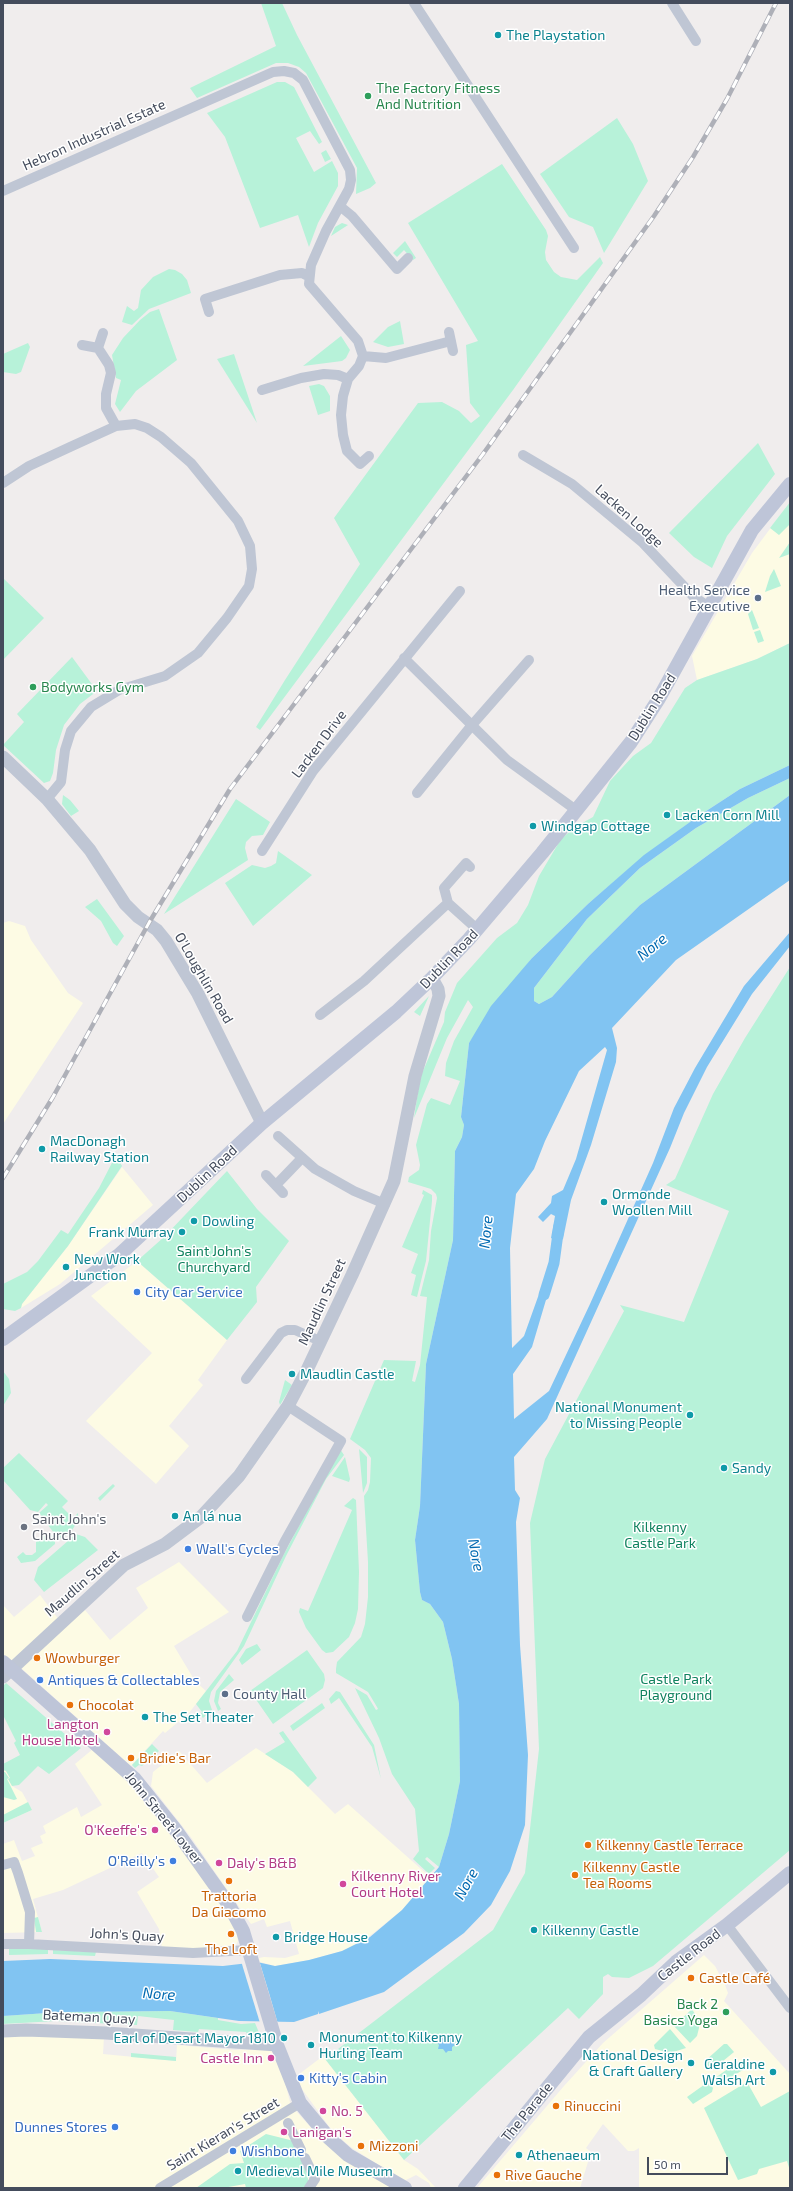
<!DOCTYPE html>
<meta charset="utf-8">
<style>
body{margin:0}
#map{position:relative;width:793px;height:2191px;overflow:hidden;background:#f0eded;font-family:"Exo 2",sans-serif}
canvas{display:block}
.frame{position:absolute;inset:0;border:4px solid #444c5c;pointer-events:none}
.scale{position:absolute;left:647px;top:2157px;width:81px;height:18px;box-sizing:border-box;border:2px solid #444c5c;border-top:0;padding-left:5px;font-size:12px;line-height:14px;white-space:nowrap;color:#444c5c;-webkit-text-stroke:3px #fff;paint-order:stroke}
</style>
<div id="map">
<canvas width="793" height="2191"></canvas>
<div class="frame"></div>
<div class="scale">50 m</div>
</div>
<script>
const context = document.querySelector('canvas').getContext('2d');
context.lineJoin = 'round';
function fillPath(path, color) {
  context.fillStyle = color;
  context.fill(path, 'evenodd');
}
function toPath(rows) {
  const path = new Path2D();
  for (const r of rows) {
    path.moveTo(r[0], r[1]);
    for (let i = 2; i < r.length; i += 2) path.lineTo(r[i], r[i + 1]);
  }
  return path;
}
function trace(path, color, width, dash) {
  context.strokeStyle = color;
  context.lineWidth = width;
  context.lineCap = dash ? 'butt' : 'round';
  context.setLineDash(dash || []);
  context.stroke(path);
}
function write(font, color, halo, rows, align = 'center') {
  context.font = font + ' "Exo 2",sans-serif';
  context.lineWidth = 3;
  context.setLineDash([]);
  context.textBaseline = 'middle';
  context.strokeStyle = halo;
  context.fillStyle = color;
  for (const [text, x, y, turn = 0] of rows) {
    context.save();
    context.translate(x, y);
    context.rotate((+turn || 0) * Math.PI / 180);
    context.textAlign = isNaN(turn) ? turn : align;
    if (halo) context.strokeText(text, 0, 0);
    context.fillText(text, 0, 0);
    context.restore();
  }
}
fillPath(toPath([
 [790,502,790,643,757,659,697,680,692,656,752,553],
 [9,921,25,926,31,940,68,993,83,1003,3,1124,3,923],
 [122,1167,153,1205,60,1284,21,1308,22,1304,68,1246],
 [137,1261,227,1340,198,1380,203,1385,169,1426,189,1446,156,1484,86,1421,152,1353,91,1296],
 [179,1562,229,1612,174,1646,195,1681,206,1691,189,1713,165,1733,163,1731,131,1766,21,1668,40,1648,85,1610,110,1640,148,1608,136,1588],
 [40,1595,59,1620,12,1664,3,1654,3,1605,14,1617],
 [256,1748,293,1772,335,1814,348,1804,430,1877,402,1910,361,1943,342,1951,309,1960,275,1966,260,1962,259,1958,264,1957,285,1958,299,1954,290,1921,267,1927,264,1919,251,1924,190,1836,151,1786,153,1772,179,1751,207,1783],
 [93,1749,122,1774,198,1870,235,1925,238,1941,236,1945,193,1949,162,1948,159,1929,137,1892,159,1877,142,1853,63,1890,33,1899,42,1932,3,1933,3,1844,14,1840,22,1861,35,1856,31,1848,43,1843,40,1836,46,1833,43,1826,77,1807,81,1817,102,1805,75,1764],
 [3,1770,6,1770,10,1778,12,1786,22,1792,32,1810,3,1823],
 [704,1955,715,1966,725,1985,728,1993,724,2001,790,2074,790,2188,639,2188,639,2148,634,2151,628,2151,603,2124,586,2148,591,2152,580,2188,477,2188,564,2086,603,2043],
 [24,2035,104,2037,103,2054,176,2061,177,2045,235,2050,269,2049,274,2053,280,2062,290,2102,296,2111,325,2143,397,2188,3,2188,3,2037],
 [323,2056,404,2160,418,2169,436,2188,431,2188,429,2183,416,2175,404,2181,352,2148,333,2132,294,2078]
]), '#fdfbe4');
fillPath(toPath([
 [261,3,282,3,297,35,376,183,370,188,356,194,357,168,306,73,299,67,288,63,276,63,197,98,190,88,276,46],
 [277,82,285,82,294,87,322,142,319,144,310,131,296,138,314,172,332,161,338,173,338,186,318,223,309,247,298,215,260,228,225,137,207,113],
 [617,118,633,144,648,181,604,253,593,227,569,217,540,174],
 [326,150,331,159,325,162,321,153],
 [502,164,546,230,548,236,545,252,546,260,554,272,561,277,577,280,600,257,603,263,513,390,260,730,256,727,285,680,360,564,334,518,418,403,442,402,459,411,471,423,480,416,470,403,466,345,478,341,408,223],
 [342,223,348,225,331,236,335,227],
 [405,241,416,258,413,260,404,250,397,257,393,253],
 [169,269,175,270,182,274,187,280,191,293,149,309,132,325,122,322,127,306,134,311,138,308,141,290,153,277],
 [159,309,177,360,136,391,120,412,115,404,121,380,116,378,112,355,123,338,140,320,150,312],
 [400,321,404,344,388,347,373,342,388,327],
 [341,336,350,350,346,358,342,361,303,366],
 [28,343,30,347,21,372,16,374,3,372,3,354],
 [234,354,257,423,217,359],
 [319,384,324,386,330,396,330,411,318,415,309,386],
 [758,443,775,474,727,536,712,568,694,557,669,533],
 [790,502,790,524,779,535,770,528],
 [790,542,790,554,779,558],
 [774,569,781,586,765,592,770,576],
 [3,578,44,618,3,660],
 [752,610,759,628,753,630,748,614],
 [760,630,764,641,758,643,754,632],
 [790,643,790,765,740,789,697,817,644,856,589,903,532,958,469,1043,461,1117,464,1125,462,1137,455,1151,453,1240,426,1364,420,1506,415,1540,420,1592,422,1600,430,1604,443,1622,452,1659,459,1704,460,1781,449,1834,439,1867,427,1857,425,1859,435,1868,429,1874,413,1859,419,1851,415,1809,392,1774,379,1738,355,1688,367,1695,376,1710,378,1709,377,1707,368,1692,336,1673,336,1669,337,1662,361,1637,365,1624,368,1597,368,1562,364,1496,368,1490,370,1482,371,1458,365,1450,350,1439,384,1360,416,1361,412,1381,415,1382,420,1365,427,1297,420,1296,429,1260,431,1231,437,1198,436,1194,431,1189,408,1182,409,1177,419,1170,420,1165,416,1145,427,1104,431,1098,450,1105,460,1081,445,1076,446,1063,454,1041,473,1007,468,1000,447,1038,414,1118,420,1078,444,1022,445,1012,457,983,497,938,517,923,528,905,539,876,561,839,575,827,593,817,610,781,633,756,651,743,685,688,697,680,757,659],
 [72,657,97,691,80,704,64,725,56,750,53,773,50,781,44,783,3,745,24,722,17,714],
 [790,778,790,795,640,905,589,956,552,997,539,1004,534,1001,534,988,587,919,640,868,696,828,748,798],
 [63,795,70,800,79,811,71,816,62,804],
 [236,799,270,822,263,835,252,836,246,842,245,848,248,860,164,914],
 [278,851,312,875,253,926,225,883,252,865,265,868,271,866,276,863],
 [97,899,124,936,117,946,113,943,101,921,85,907],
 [790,967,790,1850,653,1966,629,1978,612,1977,608,1974,603,1977,603,1994,579,2019,568,2008,404,2160,325,2059,493,1930,525,1873,539,1749,530,1523,545,1459,624,1311,620,1305,684,1322,729,1211,666,1185,675,1179,713,1094,745,1038],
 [429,996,420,1016,414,1012],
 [116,1155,122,1166,68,1246,22,1304,21,1308,15,1311,3,1309,3,1284,27,1272,38,1261,61,1230,68,1234,99,1188],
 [227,1171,257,1209,289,1241,256,1287,257,1302,227,1340,137,1261,164,1237],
 [423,1190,432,1195,432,1201,426,1261,417,1297,411,1295,416,1275,411,1273,418,1254,402,1247,424,1195,422,1194],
 [3,1371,9,1379,11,1393,3,1406],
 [285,1380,292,1385,280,1405,279,1402],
 [340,1449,344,1455,326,1479,286,1556,244,1646,211,1692,209,1701,212,1710,203,1718,200,1715,202,1712,196,1704,237,1651,283,1556],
 [359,1449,367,1457,367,1483,363,1493],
 [19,1453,68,1501,62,1507,73,1518,78,1513,78,1521,72,1530,63,1538,57,1537,39,1513,48,1505,46,1503,38,1512,30,1510,3,1480,3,1468],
 [345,1457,350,1479,349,1482,332,1476],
 [113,1484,115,1486,100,1501,98,1498],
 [353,1498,356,1500,359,1572,358,1609,355,1623,349,1637,333,1652,326,1653,322,1650,306,1628,299,1612,300,1608,308,1611,352,1510,344,1506],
 [45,1534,48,1537,52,1535,55,1540,55,1544,35,1561,21,1563,17,1557,23,1552,26,1555,32,1555,36,1552,36,1542],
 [76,1534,85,1537,98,1550,44,1592,34,1580,38,1567],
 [257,1644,261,1650,242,1665,239,1660,246,1649],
 [307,1650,324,1674,325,1680,323,1688,273,1724,250,1691],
 [229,1674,234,1680,220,1692,218,1703,221,1709,218,1711,214,1701,216,1691],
 [6,1683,81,1748,49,1774,38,1766,19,1785,12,1786,8,1779,10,1778,6,1771,3,1770,3,1764,20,1755,14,1743,16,1741,3,1715,3,1686],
 [336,1691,340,1692,374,1745,381,1779,372,1747,339,1698,331,1704,329,1699],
 [322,1703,325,1708,293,1731,290,1726],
 [283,1731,317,1778,308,1787,293,1772,265,1754,285,1742,279,1733],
 [152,1744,159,1751,142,1766,139,1765,135,1768,132,1765],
 [3,1772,5,1772,9,1778,7,1779,17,1799,14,1800,3,1797],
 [28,1802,32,1810,3,1823,3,1815],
 [38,1917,42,1932,36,1932,34,1918],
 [9,1949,48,1949,48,1954,9,1955],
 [53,1950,96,1952,95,1956,53,1954],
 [692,2009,699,2021,699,2028,697,2036,690,2043,674,2026],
 [170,2011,218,2018,218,2020,241,2024,255,2023,260,2035,247,2034,246,2032,199,2029,198,2032,173,2030,174,2020,138,2016,137,2025,56,2021,3,2024,3,2016,62,2012],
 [670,2029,686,2048,670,2053,655,2049,654,2045],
 [724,2044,727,2044,734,2052,712,2070,710,2069,705,2061],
 [131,2053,176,2057,176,2061,131,2057],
 [739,2061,746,2068,720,2084,715,2078],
 [708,2082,713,2088,712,2092,693,2104,687,2097],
 [747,2082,761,2107,790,2091,790,2171,787,2161,759,2169,757,2174,738,2180,704,2108],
 [266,2134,294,2141,308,2173,308,2186,306,2188,246,2188,245,2184,223,2188,196,2188,230,2164,244,2163,240,2151]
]), '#b7f2d9');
fillPath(toPath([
 [790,765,790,778,748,798,696,828,640,868,587,919,534,988,534,1001,539,1004,552,997,589,956,640,905,790,795,790,880,676,960,612,1028,617,1048,616,1062,591,1145,571,1200,563,1239,557,1241,551,1238,555,1216,551,1214,543,1222,538,1217,551,1203,552,1196,563,1190,576,1159,607,1050,605,1047,579,1071,545,1141,534,1169,516,1194,510,1248,512,1348,524,1336,544,1280,551,1283,532,1347,513,1374,514,1419,549,1391,590,1304,653,1163,674,1108,695,1068,744,986,790,932,790,946,752,994,707,1067,684,1113,670,1148,547,1419,514,1457,515,1490,520,1498,516,1522,520,1645,528,1755,525,1825,510,1871,491,1905,464,1933,384,1992,319,2014,318,2011,318,2014,294,2022,239,2021,170,2011,62,2012,3,2016,3,1961,50,1959,223,1966,257,1962,275,1966,309,1960,342,1951,370,1937,402,1910,439,1867,449,1834,460,1781,459,1704,452,1659,443,1622,430,1604,422,1600,420,1592,415,1540,420,1506,426,1364,453,1240,455,1151,462,1137,464,1125,461,1117,469,1043,491,1006,532,958,589,903,644,855,697,817,740,789],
 [447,2034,454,2038,453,2042,455,2045,452,2047,452,2051,448,2051,446,2053,443,2049,438,2049,439,2045,437,2042,440,2040,439,2036]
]), '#81c4f2');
fillPath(toPath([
 [259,1960,269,1993,278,2024,260,2023,241,1961]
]), '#f0eded');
trace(toPath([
 [544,1295,554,1263,559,1226]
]), '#81c4f2', 11);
trace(toPath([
 [414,3,574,248],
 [672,3,696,41],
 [3,191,273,72,284,71,294,73,303,80,350,170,351,180,349,189,326,231,311,265,309,284,358,341,363,356,359,366,348,379,343,396,341,415,343,435,347,451,360,464,369,456],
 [341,207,352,216,397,269,408,258],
 [209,312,205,299,280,275,302,273,308,276],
 [449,332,453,351],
 [82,345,98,348,109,365,111,373,106,394,106,408,116,426],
 [98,348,103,333],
 [363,356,386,358,451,341],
 [262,390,301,378,324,374,338,375,348,379],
 [523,455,572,484,643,543,694,597,709,607],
 [3,483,29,466,70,447,116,426,135,424,147,428,161,437,191,463,238,521,250,546,252,569,249,586,227,618,198,653,165,676,119,690,91,707,71,731,65,750,61,782,47,799],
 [404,658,507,760,576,810],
 [417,793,472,725,529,660],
 [262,851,313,771,460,591],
 [448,903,444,888,466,863,470,867],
 [320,1015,364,981,448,903,478,930],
 [278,1136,315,1169,354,1191,385,1204],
 [266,1175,283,1193],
 [276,1185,302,1158],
 [246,1379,281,1333,287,1330,295,1330,320,1341],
 [247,1617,285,1541,341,1441,288,1406],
 [3,1865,14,1862,18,1873,30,1912,29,1944],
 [727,1925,790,2008],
 [3,1944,29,1944,193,1953,249,1950],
 [288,2123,301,2150],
 [305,2158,315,2179,309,2188],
 [160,2188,300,2103]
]), '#bfc6d4', 10);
trace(toPath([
 [3,757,47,799,90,850,125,904,138,917,157,930,166,941,198,994,262,1123],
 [3,1677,124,1565,165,1544,201,1517,239,1476,288,1406,307,1370,352,1275,394,1181,415,1076,439,996,438,989,432,978],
 [3,2031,26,2030,106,2033,277,2045]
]), '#bfc6d4', 13);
trace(toPath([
 [3,1339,119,1255,262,1123,396,1012,432,978,469,939,542,853,631,742,658,700,752,530,790,484],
 [3,1662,135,1779,175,1829,229,1905,243,1931,277,2045,300,2103,329,2138,348,2155,405,2188],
 [465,2188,589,2037,641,1995,676,1962,727,1925,790,1873]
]), '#bec5d8', 14);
const rail = toPath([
 [3,1178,53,1097,150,921,230,789,483,454,654,216,693,157,727,99,776,3]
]);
trace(rail, '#aeb0b8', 4.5);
trace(rail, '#fff', 3, [9]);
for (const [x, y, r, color] of [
 [498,35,4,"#0f9aa8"],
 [368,96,4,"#2e9e5b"],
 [758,598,4,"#5c6f8a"],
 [33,687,4,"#2e9e5b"],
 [667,815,4,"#0f9aa8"],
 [533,826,4,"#0f9aa8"],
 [42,1149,4,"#0f9aa8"],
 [604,1202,4,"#0f9aa8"],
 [194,1221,4,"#0f9aa8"],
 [182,1232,4,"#0f9aa8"],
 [66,1267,4,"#0f9aa8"],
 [137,1292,4,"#3f7fe0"],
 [292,1374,4,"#0f9aa8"],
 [690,1415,4,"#0f9aa8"],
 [724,1468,4,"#0f9aa8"],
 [175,1516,4,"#0f9aa8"],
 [24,1527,4,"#6b7280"],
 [188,1549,4,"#3f7fe0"],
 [37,1658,4,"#e8710a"],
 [40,1680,4,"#3f7fe0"],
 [225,1694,4,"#5c6f8a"],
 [70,1705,4,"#e8710a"],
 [145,1717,4,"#0f9aa8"],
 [107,1732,4,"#d1479c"],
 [131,1758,4,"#e8710a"],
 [155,1830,4,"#d1479c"],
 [588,1845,4,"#e8710a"],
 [173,1861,4,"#3f7fe0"],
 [219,1863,4,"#d1479c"],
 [575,1875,4,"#e8710a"],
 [229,1881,4,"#e8710a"],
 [343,1884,4,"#d1479c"],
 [534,1930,4,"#0f9aa8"],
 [231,1934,4,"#e8710a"],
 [276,1937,4,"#0f9aa8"],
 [691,1978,4,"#e8710a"],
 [726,2012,4,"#2e9e5b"],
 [284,2038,4,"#0f9aa8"],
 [311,2045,4,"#0f9aa8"],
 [271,2058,4,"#d1479c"],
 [691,2063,4,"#0f9aa8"],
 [773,2072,4,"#0f9aa8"],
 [301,2078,4,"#3f7fe0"],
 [556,2106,4,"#e8710a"],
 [323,2111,4,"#d1479c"],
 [115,2127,4,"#3f7fe0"],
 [284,2132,4,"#d1479c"],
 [361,2146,4,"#e8710a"],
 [233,2151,4,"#3f7fe0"],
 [519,2155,4,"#0f9aa8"],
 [238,2171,4,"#0f9aa8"],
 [497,2175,4,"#e8710a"]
]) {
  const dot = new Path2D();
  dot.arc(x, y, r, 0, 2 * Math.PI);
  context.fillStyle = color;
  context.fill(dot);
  trace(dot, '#fff', 1.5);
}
write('14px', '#0d838f', '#fff', [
 ["The Playstation",506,35],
 ["Lacken Corn Mill",675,815],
 ["Windgap Cottage",541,826],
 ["MacDonagh",50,1141],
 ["Railway Station",50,1157],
 ["Ormonde",612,1194],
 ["Woollen Mill",612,1210],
 ["Dowling",202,1221],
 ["Frank Murray",174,1232,"right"],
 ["New Work",74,1259],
 ["Junction",74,1275],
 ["Maudlin Castle",300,1374],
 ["National Monument",682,1407,"right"],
 ["to Missing People",682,1423,"right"],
 ["Sandy",732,1468],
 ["An lá nua",183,1516],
 ["The Set Theater",153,1717],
 ["Kilkenny Castle",542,1930],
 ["Bridge House",284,1937],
 ["Monument to Kilkenny",319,2037],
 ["Hurling Team",319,2053],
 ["Earl of Desart Mayor 1810",276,2038,"right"],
 ["National Design",683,2055,"right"],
 ["& Craft Gallery",683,2071,"right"],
 ["Geraldine",765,2064,"right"],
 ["Walsh Art",765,2080,"right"],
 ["Athenaeum",527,2155],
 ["Medieval Mile Museum",246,2171]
], 'left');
write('14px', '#27864d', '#fff', [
 ["The Factory Fitness",376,88],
 ["And Nutrition",376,104],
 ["Bodyworks Gym",41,687],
 ["Back 2",718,2004,"right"],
 ["Basics Yoga",718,2020,"right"]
], 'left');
write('14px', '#444c5c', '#fff', [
 ["Hebron Industrial Estate",94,135,-24],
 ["Lacken Lodge",629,516,42],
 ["Dublin Road",652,707,-58],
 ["Lacken Drive",319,744,-53],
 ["Dublin Road",449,959,-46],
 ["O'Loughlin Road",204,978,60],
 ["Dublin Road",207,1174,-43],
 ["Maudlin Street",322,1302,-65],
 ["Maudlin Street",82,1583,-41],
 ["John Street Lower",164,1818,51],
 ["John's Quay",127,1935,3],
 ["Castle Road",689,1955,-38],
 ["Bateman Quay",89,2017,3],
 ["The Parade",527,2112,-51],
 ["Saint Kieran's Street",223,2134,-31]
]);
write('14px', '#4e5e75', '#fff', [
 ["Health Service",750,590],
 ["Executive",750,606],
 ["County Hall",233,1694,"left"]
], 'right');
write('14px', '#10825f', '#fff', [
 ["Saint John's",214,1251],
 ["Churchyard",214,1267],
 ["Kilkenny",660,1527],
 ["Castle Park",660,1543],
 ["Castle Park",676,1679],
 ["Playground",676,1695]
]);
write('14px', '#366cbe', '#fff', [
 ["City Car Service",145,1292],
 ["Wall's Cycles",196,1549],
 ["Antiques & Collectables",48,1680],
 ["O'Reilly's",165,1861,"right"],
 ["Kitty's Cabin",309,2078],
 ["Dunnes Stores",107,2127,"right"],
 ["Wishbone",241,2151]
], 'left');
write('14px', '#5b616d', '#fff', [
 ["Saint John's",32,1519],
 ["Church",32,1535]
], 'left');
write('14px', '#c56008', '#fff', [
 ["Wowburger",45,1658],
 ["Chocolat",78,1705],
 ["Bridie's Bar",139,1758],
 ["Kilkenny Castle Terrace",596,1845],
 ["Kilkenny Castle",583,1867],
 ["Tea Rooms",583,1883],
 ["Trattoria",229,1896,"center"],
 ["Da Giacomo",229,1912,"center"],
 ["The Loft",231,1949,"center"],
 ["Castle Café",699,1978],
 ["Rinuccini",564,2106],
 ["Mizzoni",369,2146],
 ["Rive Gauche",505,2175]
], 'left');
write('14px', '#b23c85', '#fff', [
 ["Langton",99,1724,"right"],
 ["House Hotel",99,1740,"right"],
 ["O'Keeffe's",147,1830,"right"],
 ["Daly's B&B",227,1863],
 ["Kilkenny River",351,1876],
 ["Court Hotel",351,1892],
 ["Castle Inn",263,2058,"right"],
 ["No. 5",331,2111],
 ["Lanigan's",292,2132]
], 'left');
write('italic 15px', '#026ab1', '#fff', [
 ["Nore",652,947,-39],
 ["Nore",486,1232,-84],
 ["Nore",476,1555,79],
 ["Nore",466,1884,-61],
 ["Nore",159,1994,4]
]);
</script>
